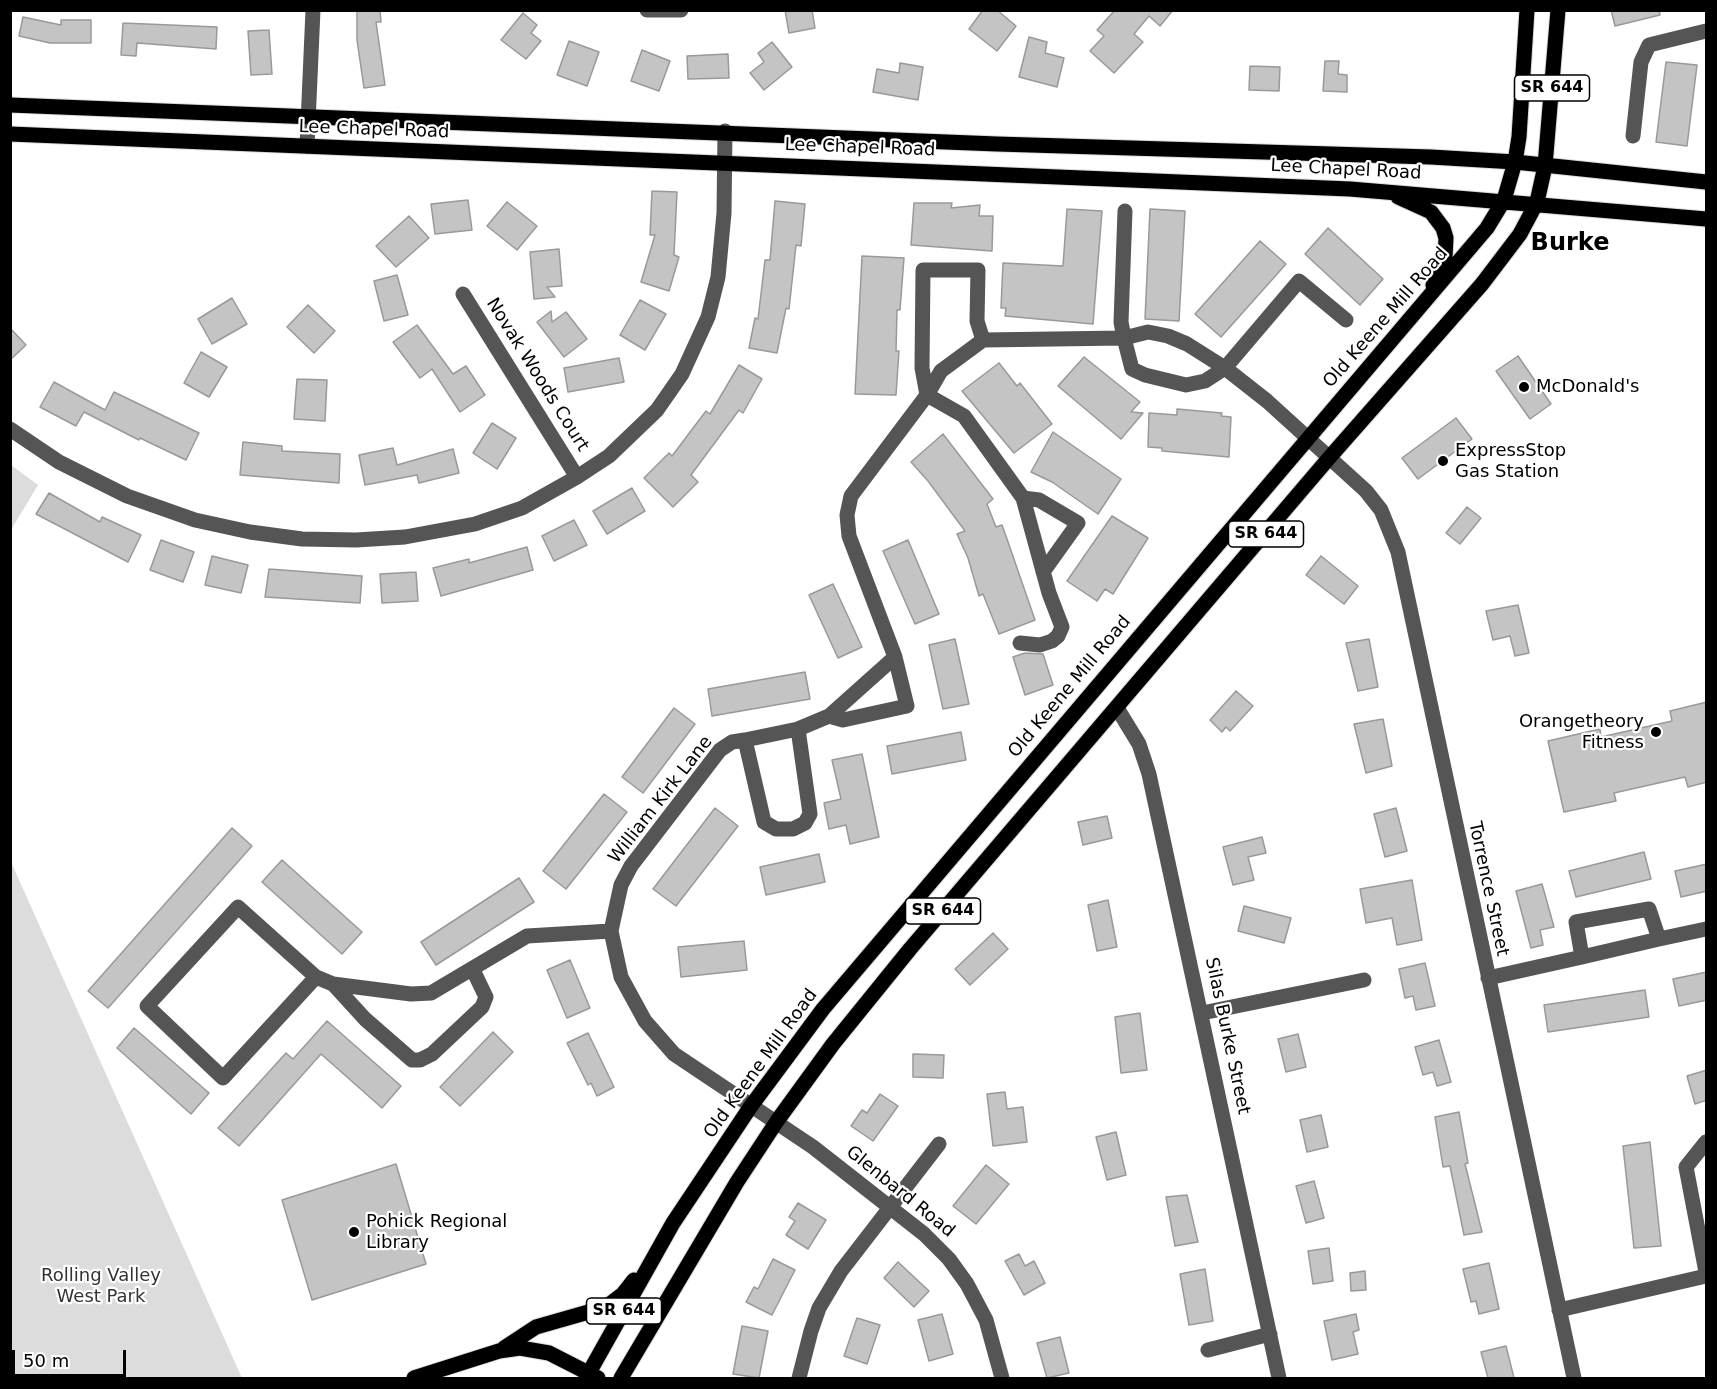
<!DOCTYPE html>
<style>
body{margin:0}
#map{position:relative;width:1717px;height:1389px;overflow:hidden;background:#fff;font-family:"DejaVu Sans",sans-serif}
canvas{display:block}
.frame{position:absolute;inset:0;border:12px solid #000;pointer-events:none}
.scale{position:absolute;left:12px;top:1350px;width:114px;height:27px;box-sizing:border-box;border:3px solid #000;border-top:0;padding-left:8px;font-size:18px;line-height:21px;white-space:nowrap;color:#000;-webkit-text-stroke:4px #fff;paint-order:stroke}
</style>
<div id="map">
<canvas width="1717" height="1389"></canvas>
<div class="frame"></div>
<div class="scale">50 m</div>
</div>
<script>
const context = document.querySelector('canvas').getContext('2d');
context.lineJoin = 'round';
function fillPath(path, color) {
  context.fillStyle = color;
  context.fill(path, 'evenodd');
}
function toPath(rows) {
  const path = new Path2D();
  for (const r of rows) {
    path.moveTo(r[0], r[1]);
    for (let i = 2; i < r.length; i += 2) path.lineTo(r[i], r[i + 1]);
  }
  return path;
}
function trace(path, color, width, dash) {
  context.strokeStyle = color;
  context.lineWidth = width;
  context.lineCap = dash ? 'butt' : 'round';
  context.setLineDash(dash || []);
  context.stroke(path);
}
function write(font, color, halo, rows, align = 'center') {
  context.font = font + ' "DejaVu Sans",sans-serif';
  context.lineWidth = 4.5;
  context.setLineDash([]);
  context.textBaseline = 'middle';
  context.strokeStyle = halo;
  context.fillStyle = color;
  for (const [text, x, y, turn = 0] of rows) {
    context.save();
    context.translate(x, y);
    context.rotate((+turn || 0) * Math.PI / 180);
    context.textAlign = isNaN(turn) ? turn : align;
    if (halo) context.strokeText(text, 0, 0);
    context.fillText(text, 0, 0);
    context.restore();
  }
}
fillPath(toPath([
 [11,465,38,485,11,530],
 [11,862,242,1378,11,1378]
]), '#dcdcdc');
const building = toPath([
 [357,10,380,10,381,22,376,22,385,85,364,88,357,40,357,10],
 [785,10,812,10,815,28,789,33,785,10],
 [983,10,997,10,1016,26,997,51,969,29,983,10],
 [1115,10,1173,10,1160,26,1149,16,1134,34,1143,42,1114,73,1090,51,1104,36,1097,30,1115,10],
 [1611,10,1659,10,1660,15,1615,26,1611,10],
 [523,13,537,25,531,33,541,41,526,59,501,40,523,13],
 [23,17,61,25,61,20,91,20,91,43,50,43,19,36,23,17],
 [123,23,217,27,216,49,137,43,136,56,121,55,123,23],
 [269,30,272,74,251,75,248,31,269,30],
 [1029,37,1047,42,1045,53,1064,58,1057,87,1019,77,1029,37],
 [569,41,599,52,587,86,557,75,569,41],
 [772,42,792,67,764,90,750,73,764,62,758,53,772,42],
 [642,50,670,61,659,91,631,81,642,50],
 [728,54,729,78,688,79,687,56,728,54],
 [1325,61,1339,61,1338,74,1347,75,1347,92,1323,91,1325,61],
 [1666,62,1697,65,1687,146,1656,142,1666,62],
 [900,63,923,67,918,100,873,92,877,69,899,73,900,63],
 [1250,66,1280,67,1279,91,1249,90,1250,66],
 [652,191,677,192,674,255,679,257,669,291,641,282,655,235,650,235,652,191],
 [468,200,472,230,435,234,431,204,468,200],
 [775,201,805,204,801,246,796,245,789,309,786,308,777,353,749,348,755,318,758,319,765,260,770,260,775,201],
 [507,202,537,226,517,250,487,226,507,202],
 [914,203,952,203,951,208,980,205,979,216,993,216,992,251,911,245,914,203],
 [1067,209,1102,211,1093,324,1005,316,1006,308,1001,308,1003,263,1063,266,1067,209],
 [1150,209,1185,211,1179,321,1145,319,1150,209],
 [409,216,429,238,396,267,376,246,409,216],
 [1328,228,1383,279,1360,305,1305,254,1328,228],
 [1260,241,1286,264,1221,337,1195,314,1260,241],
 [559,249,562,286,547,287,555,297,534,299,530,252,559,249],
 [862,256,904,258,900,310,897,310,896,351,899,351,896,395,855,394,862,256],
 [397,275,408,315,384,321,374,281,397,275],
 [232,298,247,324,212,344,198,319,232,298],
 [640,300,666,314,645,350,620,335,640,300],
 [308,305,335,331,314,353,287,327,308,305],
 [551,311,552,322,566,312,587,339,564,357,537,322,551,311],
 [417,325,453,374,466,366,485,395,460,412,432,369,420,378,393,342,417,325],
 [10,328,26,345,10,360,10,328],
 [201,352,227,367,209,397,184,383,201,352],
 [1518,356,1551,404,1530,419,1496,371,1518,356],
 [1084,357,1140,402,1131,412,1143,413,1121,439,1058,386,1084,357],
 [619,358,624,382,568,392,564,368,619,358],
 [999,363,1017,386,1020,383,1052,424,1014,453,962,391,999,363],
 [739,365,762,379,743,413,739,410,691,475,698,482,673,507,644,478,669,453,672,456,706,411,710,414,739,365],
 [297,379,327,380,325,421,294,419,297,379],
 [54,382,105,410,114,392,199,433,186,460,140,438,139,440,84,412,76,426,40,407,54,382],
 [1177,409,1222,413,1221,416,1231,417,1229,457,1162,451,1162,448,1148,447,1149,413,1177,415,1177,409],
 [1456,418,1472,439,1418,479,1402,458,1456,418],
 [492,423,516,438,497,469,473,453,492,423],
 [1053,432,1121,479,1098,514,1052,482,1031,472,1053,432],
 [943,434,993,499,987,504,996,527,1002,525,1007,539,1035,620,999,634,983,594,979,596,968,558,957,534,965,531,928,481,911,462,943,434],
 [243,442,282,446,282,451,340,454,339,483,240,475,243,442],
 [393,448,397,465,453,449,459,473,419,483,417,475,365,485,359,455,393,448],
 [632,488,645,511,607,534,593,511,632,488],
 [49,493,100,522,102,517,141,535,128,562,36,514,49,493],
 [1467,507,1481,518,1460,544,1446,533,1467,507],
 [1112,516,1148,538,1113,594,1105,589,1097,601,1067,581,1112,516],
 [574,520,587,545,554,561,542,536,574,520],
 [161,540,194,552,183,582,150,570,161,540],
 [908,540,939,614,915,624,883,551,908,540],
 [527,547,533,570,441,596,433,568,469,559,469,563,527,547],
 [212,556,248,565,241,593,205,585,212,556],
 [1321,556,1358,586,1344,604,1306,575,1321,556],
 [269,569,362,576,360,603,265,597,269,569],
 [416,572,418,601,382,603,380,574,416,572],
 [833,584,862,647,838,658,809,595,833,584],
 [1518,605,1529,653,1515,656,1510,636,1493,640,1486,611,1518,605],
 [955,639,969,704,943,709,929,645,955,639],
 [1369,639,1378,687,1358,691,1346,643,1369,639],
 [1025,653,1043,654,1053,685,1025,695,1013,657,1025,653],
 [805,672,810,699,712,716,708,689,805,672],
 [1236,691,1253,706,1230,731,1226,727,1222,732,1210,720,1236,691],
 [1707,702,1707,782,1688,787,1685,777,1614,793,1616,801,1564,812,1548,741,1600,729,1601,737,1672,721,1670,711,1707,702],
 [674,708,695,724,643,793,622,777,674,708],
 [1383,719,1392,766,1366,773,1354,724,1383,719],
 [961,732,966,760,892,774,887,746,961,732],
 [862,754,879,837,850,844,846,825,829,829,824,803,841,799,832,760,862,754],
 [604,794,627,812,566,889,543,871,604,794],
 [715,808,738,826,676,906,653,889,715,808],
 [1396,808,1407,851,1385,857,1374,814,1396,808],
 [1107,816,1112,838,1083,845,1078,822,1107,816],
 [232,828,252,846,108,1008,88,991,232,828],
 [1262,837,1266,853,1248,857,1254,880,1233,885,1223,847,1262,837],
 [1644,852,1651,879,1576,897,1569,871,1644,852],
 [819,854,825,882,766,895,760,867,819,854],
 [282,860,362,932,342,954,262,882,282,860],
 [1707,864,1707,891,1681,897,1675,871,1707,864],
 [519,878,534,902,436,965,421,942,519,878],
 [1412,880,1422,940,1397,945,1392,918,1366,923,1360,889,1412,880],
 [1542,884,1554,927,1540,930,1543,945,1531,948,1516,891,1542,884],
 [1108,900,1117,947,1097,951,1088,905,1108,900],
 [1244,906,1291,918,1284,943,1238,931,1244,906],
 [993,933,1008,949,970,985,955,969,993,933],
 [744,941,747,970,681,977,678,947,744,941],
 [570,960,590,1008,567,1018,547,970,570,960],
 [1425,963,1435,1006,1416,1010,1413,996,1405,998,1399,969,1425,963],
 [1707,972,1707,1000,1679,1006,1673,979,1707,972],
 [1645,990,1649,1017,1548,1032,1544,1005,1645,990],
 [1140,1013,1147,1070,1121,1073,1115,1017,1140,1013],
 [327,1021,401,1086,382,1108,321,1054,239,1146,218,1128,286,1053,293,1059,327,1021],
 [134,1028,209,1093,191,1114,117,1048,134,1028],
 [493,1032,513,1052,460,1106,440,1087,493,1032],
 [588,1033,614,1087,597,1096,591,1083,588,1085,567,1043,588,1033],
 [1298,1034,1306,1067,1286,1072,1278,1039,1298,1034],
 [1439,1040,1451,1082,1437,1086,1433,1072,1423,1075,1415,1047,1439,1040],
 [913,1054,944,1055,943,1078,913,1077,913,1054],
 [1707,1070,1707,1100,1695,1104,1687,1076,1707,1070],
 [1005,1092,1007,1109,1023,1107,1027,1142,993,1146,987,1094,1005,1092],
 [880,1094,898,1106,873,1141,851,1126,862,1110,867,1113,880,1094],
 [1459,1112,1468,1163,1465,1164,1482,1232,1464,1235,1450,1166,1443,1167,1435,1117,1459,1112],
 [1321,1115,1328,1147,1307,1152,1300,1120,1321,1115],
 [1116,1132,1126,1175,1107,1180,1096,1137,1116,1132],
 [1650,1142,1661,1246,1634,1248,1623,1146,1650,1142],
 [396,1164,426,1264,312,1300,282,1200,396,1164],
 [986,1165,1009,1184,976,1224,953,1206,986,1165],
 [1314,1181,1324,1218,1306,1223,1296,1186,1314,1181],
 [1187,1195,1198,1242,1175,1246,1166,1197,1187,1195],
 [798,1203,826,1220,808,1249,786,1235,795,1221,789,1217,798,1203],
 [1329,1248,1333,1281,1313,1284,1308,1251,1329,1248],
 [1019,1254,1025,1266,1034,1261,1045,1283,1024,1295,1005,1261,1019,1254],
 [773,1259,795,1270,772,1315,746,1302,754,1287,758,1289,773,1259],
 [898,1262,929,1291,914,1307,884,1278,898,1262],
 [1489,1263,1499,1309,1479,1314,1476,1301,1471,1302,1463,1269,1489,1263],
 [1205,1269,1213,1321,1189,1325,1180,1274,1205,1269],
 [1365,1271,1366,1290,1351,1291,1350,1273,1365,1271],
 [942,1314,953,1354,929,1361,918,1320,942,1314],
 [1356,1314,1359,1330,1353,1332,1358,1354,1332,1360,1324,1321,1356,1314],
 [857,1318,880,1325,867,1364,844,1356,857,1318],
 [742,1326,768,1331,759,1378,733,1374,742,1326],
 [1060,1337,1069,1373,1047,1378,1037,1343,1060,1337],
 [1506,1346,1514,1378,1488,1378,1481,1352,1506,1346]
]);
fillPath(building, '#c4c4c4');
trace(building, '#999', 1.5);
const major = toPath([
 [10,105,997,144,1431,157,1515,162,1706,182],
 [10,134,1350,189,1706,219],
 [1398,197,1431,212,1443,228,1446,238,1445,258,1433,285],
 [504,1348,536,1327,606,1307,623,1294,634,1280],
 [414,1378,499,1351,520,1348,549,1353,598,1378],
 [586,1378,673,1223,751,1106,823,1009,1487,228,1504,200,1515,162,1519,137,1527,10],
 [621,1378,737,1182,777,1121,833,1044,910,949,1329,458,1482,284,1520,234,1537,202,1545,166,1558,10]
]);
trace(major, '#dbdbdb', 17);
trace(toPath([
 [647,10,681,10],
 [1633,136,1641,62,1649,45,1706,31],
 [307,146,313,10],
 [1125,211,1121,322,1124,338,1148,332,1168,336,1187,344,1225,368,1299,281,1346,320],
 [463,294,577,477],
 [983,340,977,321,978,270,923,270,922,368,927,395,964,416,1023,498,1039,500,1078,523,1043,572],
 [10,429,59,462,127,496,195,520,250,532,302,539,356,540,405,537,475,524,522,508,577,477,609,456,657,410,682,374,708,317,718,277,724,213,725,131],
 [1020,643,1040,645,1052,641,1058,636,1062,627,1049,593,1023,498],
 [1117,708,1139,744,1149,774,1279,1378],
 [829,716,895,657],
 [798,729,810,814,805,823,793,829,776,829,764,822,745,740,798,729,829,716,843,720,907,706,895,657,849,536,847,515,851,496,927,395,941,371,983,340,1124,338,1132,369,1145,375,1186,385,1205,381,1225,368,1267,401,1366,491,1381,510,1398,552,1574,1378],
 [745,740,732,742,720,750,631,866,621,885,611,931,621,977,645,1021,674,1054,813,1147,924,1234,949,1259,967,1284,986,1320,1002,1378],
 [1659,939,1706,929],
 [316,977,223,1078,147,1006,238,907,316,977,333,984,411,994,431,993,527,936,611,931],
 [1488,978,1582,957,1659,939,1649,909,1576,922,1582,957],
 [333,984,365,1019,412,1060,420,1060,432,1054,482,1007,486,997,473,970],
 [1202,1013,1364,980],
 [1706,1142,1686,1167,1706,1272],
 [1559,1310,1706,1276],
 [1208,1350,1270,1334],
 [799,1378,811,1331,819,1308,841,1271,939,1144]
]), '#555', 15);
trace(major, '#000', 15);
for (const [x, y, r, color] of [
 [1524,387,6,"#000"],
 [1443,461,6,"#000"],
 [1656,732,6,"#000"],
 [354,1232,6,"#000"]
]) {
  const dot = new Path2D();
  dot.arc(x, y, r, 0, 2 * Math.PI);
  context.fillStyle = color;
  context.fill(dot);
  trace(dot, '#fff', 2);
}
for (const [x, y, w] of [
 [1552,88,75],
 [1266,534,75],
 [943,911,75],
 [624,1311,75]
]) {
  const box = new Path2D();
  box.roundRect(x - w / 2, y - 13, w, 26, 4.5);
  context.fillStyle = '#fff';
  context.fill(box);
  trace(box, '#000', 1.5);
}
write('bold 16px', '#000', null, [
 ["SR 644",1552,88],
 ["SR 644",1266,534],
 ["SR 644",943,911],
 ["SR 644",624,1311]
]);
write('18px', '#000', '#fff', [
 ["Lee Chapel Road",374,130,2],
 ["Lee Chapel Road",860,148,2],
 ["Lee Chapel Road",1346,170,3],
 ["Old Keene Mill Road",1386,318,-49],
 ["Novak Woods Court",537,375,58],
 ["Old Keene Mill Road",1070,687,-50],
 ["William Kirk Lane",661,800,-52],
 ["Torrence Street",1488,889,78],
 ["Silas Burke Street",1227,1036,78],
 ["Old Keene Mill Road",761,1064,-54],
 ["Glenbard Road",900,1192,39]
]);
write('18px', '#000', '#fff', [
 ["McDonald's",1536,387],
 ["ExpressStop",1455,451],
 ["Gas Station",1455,472],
 ["Orangetheory",1644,722,"right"],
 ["Fitness",1644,743,"right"],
 ["Pohick Regional",366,1222],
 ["Library",366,1243]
], 'left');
write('18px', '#333', '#fff', [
 ["Rolling Valley",101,1276],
 ["West Park",101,1297]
]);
write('bold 24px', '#000', '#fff', [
 ["Burke",1570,244]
]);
</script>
